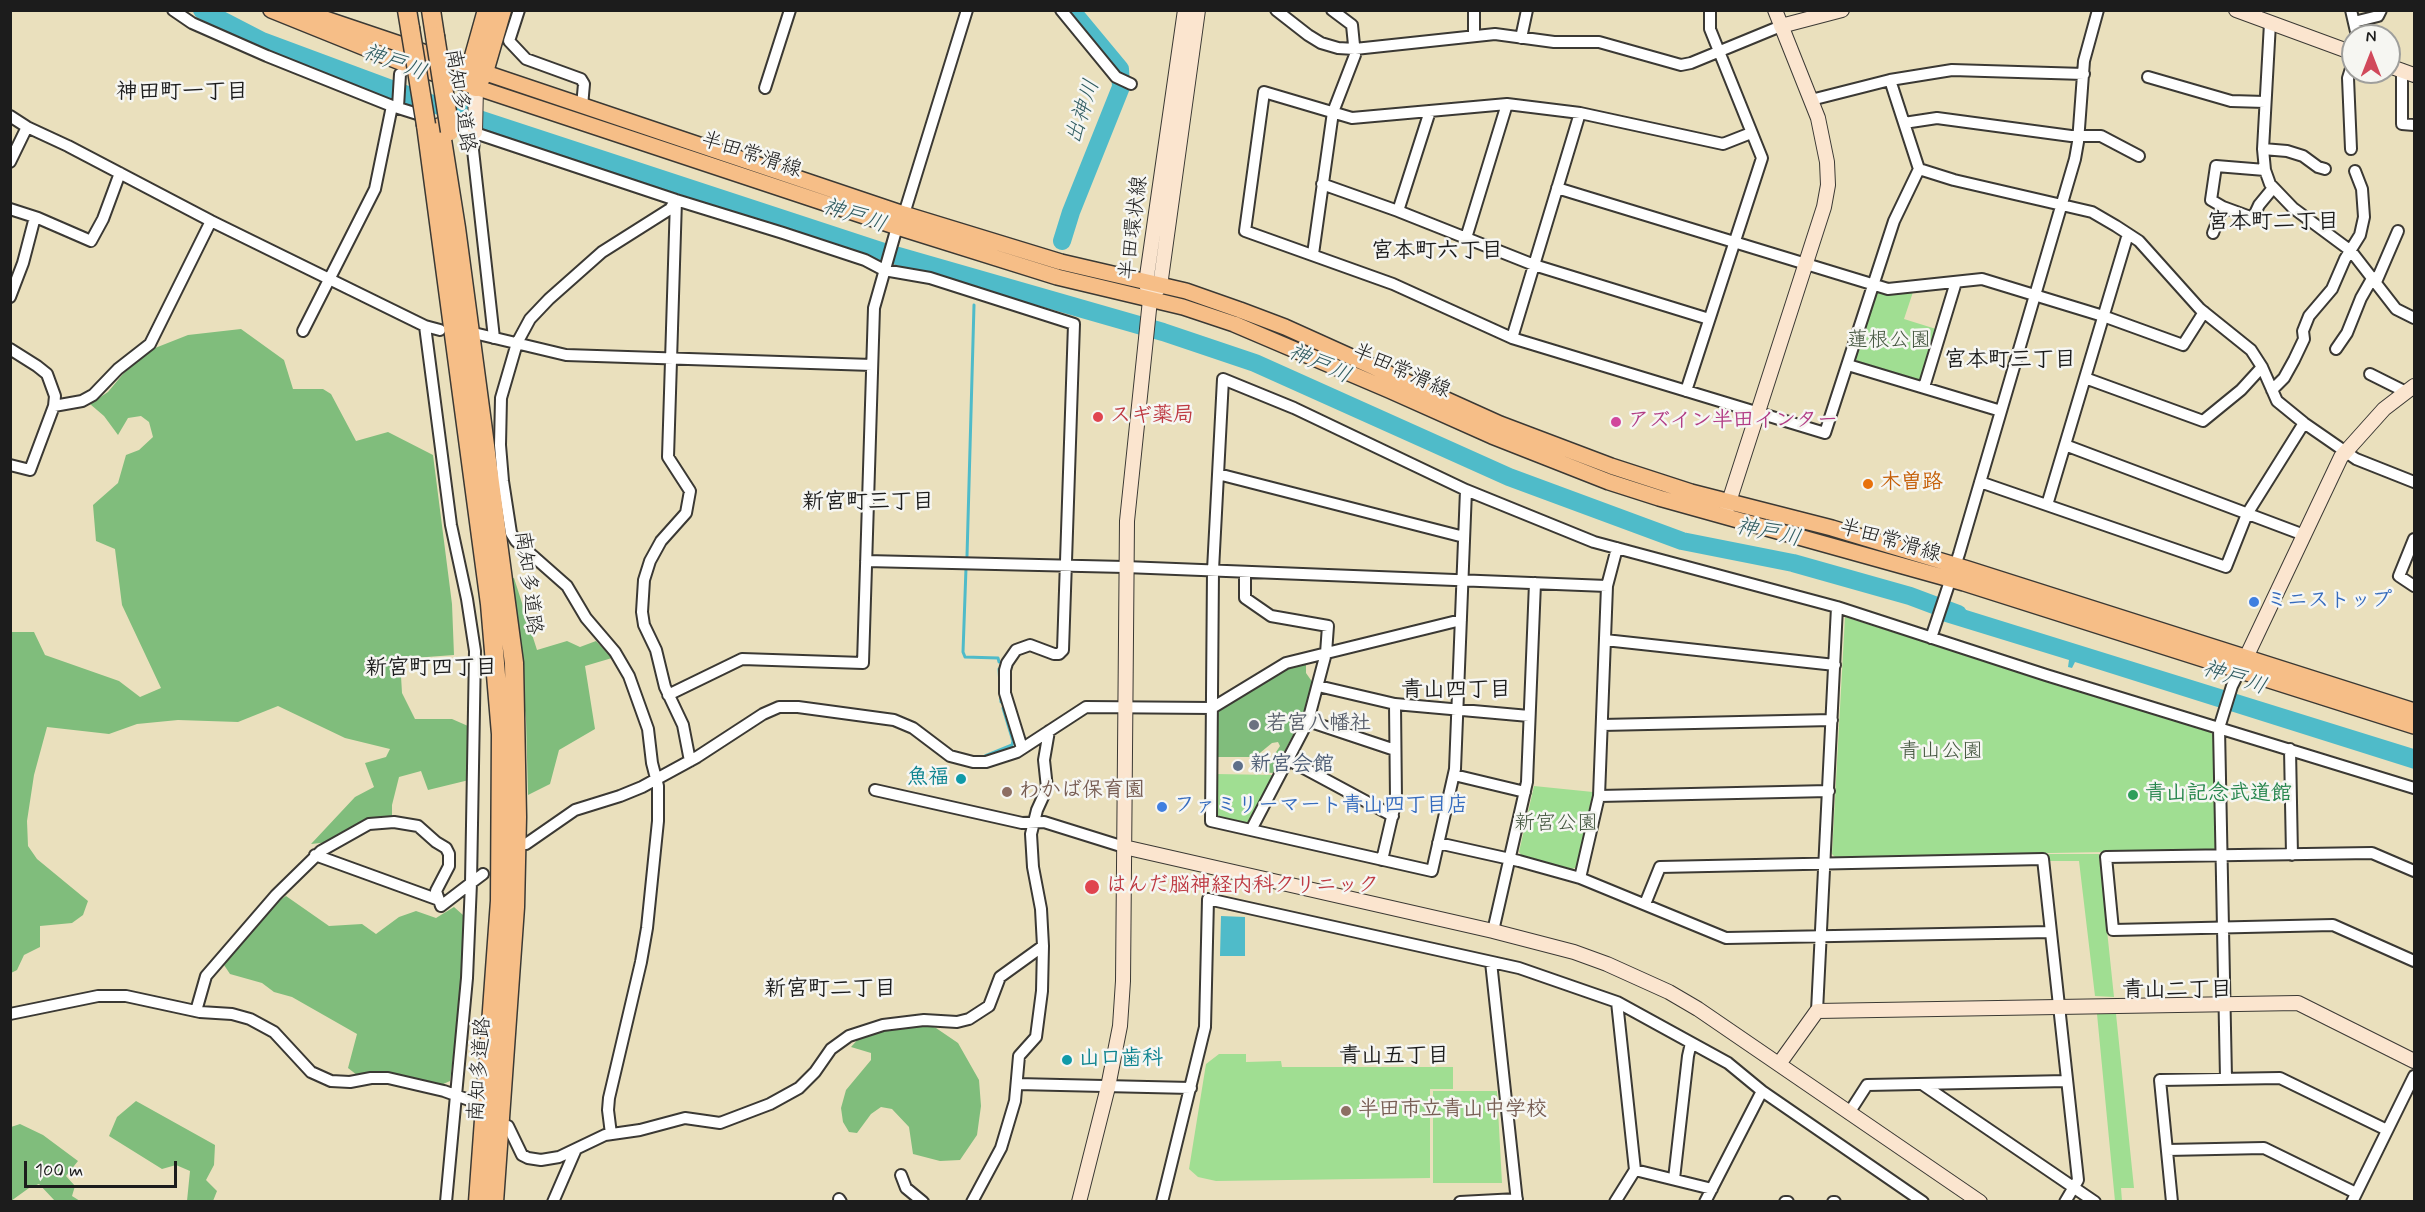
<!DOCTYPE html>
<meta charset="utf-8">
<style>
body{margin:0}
#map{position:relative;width:2425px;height:1212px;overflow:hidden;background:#eae0bd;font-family:Mynerve,sans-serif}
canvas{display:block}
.frame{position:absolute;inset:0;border:12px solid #1c1c1c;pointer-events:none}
.north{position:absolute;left:2341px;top:24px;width:60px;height:60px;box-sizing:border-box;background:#f6f6f2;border:2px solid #9f9f9c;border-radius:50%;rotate:0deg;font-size:16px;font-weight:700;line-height:24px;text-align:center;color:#1c1c1c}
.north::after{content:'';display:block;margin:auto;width:21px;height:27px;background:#d1495b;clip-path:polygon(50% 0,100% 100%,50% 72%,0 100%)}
.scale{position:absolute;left:24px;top:1161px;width:153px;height:27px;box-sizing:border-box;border:3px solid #1c1c1c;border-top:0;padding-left:8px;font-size:18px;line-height:21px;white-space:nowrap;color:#1c1c1c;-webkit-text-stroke:4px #f6f6f2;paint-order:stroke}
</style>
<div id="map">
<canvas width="2425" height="1212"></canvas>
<div class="frame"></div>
<div class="north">N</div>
<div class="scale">100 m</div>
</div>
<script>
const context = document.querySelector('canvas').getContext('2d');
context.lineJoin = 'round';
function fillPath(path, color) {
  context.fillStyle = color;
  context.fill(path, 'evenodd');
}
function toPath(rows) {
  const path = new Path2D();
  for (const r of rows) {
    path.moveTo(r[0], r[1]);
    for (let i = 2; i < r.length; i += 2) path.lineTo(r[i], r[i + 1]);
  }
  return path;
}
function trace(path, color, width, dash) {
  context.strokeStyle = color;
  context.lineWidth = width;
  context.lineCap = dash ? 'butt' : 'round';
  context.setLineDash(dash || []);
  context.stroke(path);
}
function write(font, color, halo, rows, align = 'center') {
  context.font = font + ' Mynerve,"Klee One",sans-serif';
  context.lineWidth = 5;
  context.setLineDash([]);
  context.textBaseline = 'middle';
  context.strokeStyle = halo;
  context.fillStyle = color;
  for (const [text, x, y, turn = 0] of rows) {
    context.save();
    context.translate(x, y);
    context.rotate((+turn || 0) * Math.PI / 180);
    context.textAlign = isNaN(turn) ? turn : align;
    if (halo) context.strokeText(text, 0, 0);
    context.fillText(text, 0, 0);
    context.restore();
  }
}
fillPath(toPath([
 [1880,291,1913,292,1904,319,1936,329,1921,378,1917,380,1857,361,1855,357,1876,293],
 [1845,617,2209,731,2213,735,2215,848,2212,850,1835,857,1832,854],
 [1216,774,1273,775,1250,822,1246,824,1218,818,1215,815],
 [1534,786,1593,792,1577,867,1572,869,1522,856,1519,852],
 [2045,854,2099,854,2114,997,2095,996,2079,861,2047,861],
 [2097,1014,2116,1014,2134,1188,2121,1188,2122,1201,2115,1201],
 [1219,1054,1246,1054,1246,1062,1281,1061,1282,1067,1453,1067,1453,1089,1430,1089,1430,1178,1216,1181,1198,1177,1189,1169,1206,1064],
 [1433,1091,1497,1091,1502,1183,1433,1183]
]), '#a0de92');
fillPath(toPath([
 [241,329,284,360,293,389,323,389,331,394,356,441,388,432,433,455,452,604,454,655,400,659,402,693,415,719,452,719,468,726,469,780,428,790,421,771,399,777,392,805,392,818,329,842,311,844,355,797,374,787,365,763,386,757,390,749,345,738,278,706,238,722,178,720,137,724,109,734,47,727,34,775,27,821,28,846,37,859,88,901,83,915,72,923,40,926,40,947,24,955,17,970,11,973,11,632,34,632,45,655,119,681,140,697,161,688,122,605,115,549,96,541,93,505,118,483,126,455,139,450,153,437,149,422,141,416,128,418,118,435,104,416,90,404,108,392,123,374,150,350,188,335],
 [514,578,537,650,567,641,580,647,596,641,612,658,585,666,595,729,559,750,550,784,528,795,526,719,509,579],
 [1306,664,1306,673,1313,683,1303,716,1273,773,1263,772,1280,746,1278,742,1272,743,1255,757,1216,757,1215,714,1220,709,1288,668],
 [286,896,329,926,362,924,376,934,399,917,416,911,436,918,454,907,463,915,461,995,450,1081,441,1085,402,1075,357,1075,348,1068,357,1034,292,997,274,992,262,983,230,974,224,965,273,905],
 [926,1025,936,1028,958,1043,979,1080,981,1106,977,1135,960,1160,940,1161,913,1154,909,1127,892,1109,881,1107,871,1114,857,1133,849,1132,843,1122,841,1108,846,1090,871,1060,871,1053,851,1047,860,1037,882,1031],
 [136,1101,215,1145,214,1165,206,1180,217,1191,213,1201,187,1201,190,1171,176,1165,162,1169,109,1136,117,1117],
 [20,1124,43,1135,78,1161,66,1176,75,1186,72,1196,80,1201,55,1201,39,1184,29,1188,11,1201,11,1127]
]), '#80bd7c');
fillPath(toPath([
 [1947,604,2414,749,2414,769,2075,662,2072,668,2068,667,2069,660,1942,621],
 [1221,916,1245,917,1245,956,1220,956]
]), '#4fbbc9');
trace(toPath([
 [967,556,974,305],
 [966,568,963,652,965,657,998,658,999,662],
 [999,669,1001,702],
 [985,756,1012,745,1013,741,1003,708]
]), '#4fbbc9', 3);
trace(toPath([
 [202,10,262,41,418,99,884,252,1163,332,1255,363,1509,477,1682,541,1793,563,1910,596,1958,614],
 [1062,241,1071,212,1121,87,1120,69,1071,10]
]), '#4fbbc9', 18);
const street = toPath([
 [173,10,192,23,267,56,392,106,427,117],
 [519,10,509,41,526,59,581,79,584,84,582,106],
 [1061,10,1116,77,1131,84],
 [1276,10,1308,35,1321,43,1338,48,1355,49,1495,34,1554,42,1599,42,1681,65,1691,63,1781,26],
 [1474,10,1474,36],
 [2351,10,2357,36],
 [2354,22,2378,16,2381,10],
 [2270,23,2263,149,2265,170,2270,184,2293,208,2351,251,2396,309,2414,318],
 [1521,38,1527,10],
 [2402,70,2402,124,2414,125],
 [2148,77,2231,101,2265,102],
 [1890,80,1919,169,1954,180,2092,212,2116,226,2139,241,2200,309,2251,350,2262,367,2277,401,2304,423,2356,459,2414,482],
 [765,88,790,10],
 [1811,100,1890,80,1952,70,2084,74],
 [398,107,400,74],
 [10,116,27,127,68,146,211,221,425,326,440,330],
 [445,123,676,200,783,233,865,260,884,270,930,278,1074,324,1063,650,1059,654,1054,654,1030,645,1016,650,1007,663,1005,670,1005,693,1022,748],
 [1904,123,1937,118,2071,136,2101,136,2139,156],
 [475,132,473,150,494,338],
 [1751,133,1723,144,1580,113,1507,104,1352,118,1264,92,1245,231,1393,284,1512,338,1825,433,1894,221,1919,169],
 [2263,149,2287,151,2303,156,2318,167,2325,169],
 [2351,149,2348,78,2353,62],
 [10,162,27,127],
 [2265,170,2216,166,2211,200,2223,207,2253,218,2259,205,2273,188],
 [1322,184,1398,211,1534,265,1709,319],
 [1557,188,1888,289,1982,279,2103,316,2183,345,2204,312],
 [676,200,668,457,690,491,686,513,661,541,650,561,644,580,642,612,644,625,656,650,665,687,683,725,690,761],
 [10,209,38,218,91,241,103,219,120,173],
 [1398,211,1430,111],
 [904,214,967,10],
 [2213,233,2223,207],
 [1466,238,1507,104],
 [1313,254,1333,112,1355,55,1352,25,1332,10],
 [2376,282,2398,231],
 [10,297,23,263,35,217],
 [303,331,375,189,392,106],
 [478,334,566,355,872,365],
 [1512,338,1580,113],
 [10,349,37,366,47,374,55,396,54,406],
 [2336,349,2347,333,2361,298,2373,277],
 [1848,365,2001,411],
 [2370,374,2406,392],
 [2085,378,2203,421,2241,390,2262,367],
 [1924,387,1956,282],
 [2272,390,2284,378,2294,360,2304,339,2303,331,2309,316,2332,289,2345,259,2360,235,2364,217,2362,189,2355,171],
 [1686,391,1762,158,1710,29,1710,10],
 [2065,445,2304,535],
 [10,465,30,470,54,406,82,401,93,395,118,369,150,344,211,221],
 [1218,474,1464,537],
 [1980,482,2226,567,2247,514,2304,423],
 [1466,490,1455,769,1432,871,1211,821,1213,570,1223,379,1294,408,1466,490,1594,542,1837,607,2046,675,2414,788],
 [2047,505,2128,234],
 [2414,539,2399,576,2414,586],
 [866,561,1125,567,1607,586],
 [1245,572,1245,598,1271,616,1328,626,1326,653,1308,721,1251,830],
 [1931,638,1959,554,2075,159,2078,142,2084,61,2098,10],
 [1605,640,1835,665],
 [1318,686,1395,704,1529,716],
 [668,695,742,659,863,663,874,308,897,227],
 [1308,721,1395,750],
 [1602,725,1832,720],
 [2290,749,2292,855],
 [1287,759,1393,816],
 [1454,775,1525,792],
 [875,790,1022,823,1044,822,1124,847],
 [1599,796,1829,791],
 [1438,843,1519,861,1580,878,1726,938,2051,932],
 [526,844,575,810,620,796,642,787,697,757,763,714,779,707,798,707,894,720,913,728,950,756,973,762,986,762,1017,752,1086,707,1212,708,1286,663,1461,620],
 [315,855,439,900],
 [1382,860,1396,800,1395,704],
 [2414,871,2372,853,2106,857,2113,930,2333,925,2414,961],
 [1580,878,1599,796,1607,586,1617,548],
 [1645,904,1660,867,2043,859,2078,1180,2065,1202],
 [1493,931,1527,782,1535,583],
 [1491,962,1517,1202],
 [196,1011,206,976,276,895,321,851,369,824,394,822,418,826,436,842,446,848,449,854,449,866,436,891,441,906,471,883,475,651,467,599,451,525,425,326],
 [1817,1011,1837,607],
 [10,1014,98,996,126,996,200,1012,232,1014,250,1019,274,1032,311,1072,331,1081,350,1082,371,1078,388,1078,444,1091,469,1100],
 [2226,1078,2219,728,2232,686,2239,672],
 [1017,1084,1191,1088],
 [1922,1084,2095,1202],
 [1849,1113,1867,1085,2067,1081],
 [508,1126,522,1155,528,1158,541,1160,559,1157,605,1135,640,1130,685,1118,720,1123,770,1104,799,1088,815,1072,831,1049,849,1036,883,1025,924,1020,957,1022,969,1019,989,1006,1000,977,1043,946],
 [611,1134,608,1110,609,1098,641,962,647,928,658,821,658,786,652,763,648,729,629,676,615,652,586,618,567,586,516,541,511,533,503,481,500,445,501,398,517,343,530,319,549,299,602,252,670,209,676,200],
 [2167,1150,2264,1148,2356,1193],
 [1635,1170,1712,1189],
 [901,1175,906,1188,923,1202],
 [1674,1179,1688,1056,1691,1043],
 [839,1199,841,1202],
 [446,1202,467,978,471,883,483,874],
 [553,1202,576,1149],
 [972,1202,1001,1148,1015,1101,1019,1056,1036,1037,1042,991,1043,946,1041,909,1033,867,1031,834,1037,810,1047,788,1044,760,1049,731],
 [1162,1202,1205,1027,1208,899,1519,968,1617,1002,1728,1063,1762,1091,1923,1202],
 [1460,1202,1517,1199],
 [1615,1202,1635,1170,1617,1002],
 [1705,1202,1762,1091],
 [1785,1202,1788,1202],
 [1833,1202,1835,1202],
 [2172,1202,2160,1080,2280,1078,2387,1130],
 [2352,1202,2414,1076]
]);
const secondary = toPath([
 [2236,10,2353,53],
 [1781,26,1842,10],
 [2389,66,2414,75],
 [475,132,476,87],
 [1155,293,1160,286,1198,10],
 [1726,511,1824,207,1828,185,1827,162,1818,118,1775,10],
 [2242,666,2341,457,2384,409,2414,386],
 [1124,847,1493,931,1574,952,1607,964,1669,992,1698,1009,1980,1202],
 [1779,1064,1817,1011,2298,1003,2414,1061],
 [1079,1202,1108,1087,1120,1026,1123,981,1127,521,1150,300,1146,283,1185,10]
]);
const primary = toPath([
 [271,10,400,62,897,227,1057,277,1183,307,1234,324,1389,390,1492,436,1609,482,1659,498,1964,583,2414,726],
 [299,10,904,214,1061,262,1186,291,1240,310,1285,327,1500,424,1611,466,1691,492,1832,528,1968,569,2414,711]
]);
const highway = toPath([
 [407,10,410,28],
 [431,10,435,36],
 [476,87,484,72,502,10],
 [476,87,471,67,487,10],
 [426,125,490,604,501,734,500,901,478,1202],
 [440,127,456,228,514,663,517,817,515,907,494,1202]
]);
trace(street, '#3b3934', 14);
trace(secondary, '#3b3934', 16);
trace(primary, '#3b3934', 18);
trace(highway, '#3b3934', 21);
trace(street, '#fff', 10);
trace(secondary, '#fbe5cf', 14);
trace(primary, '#f6be87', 15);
trace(highway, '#f6be87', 18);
const highwayBridge = toPath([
 [410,28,426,125],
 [435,36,450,131]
]);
trace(highwayBridge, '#3b3934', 21, []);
trace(highwayBridge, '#f6be87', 18);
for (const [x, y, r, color] of [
 [1098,417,6,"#e0444e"],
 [1616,422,6,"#d1479c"],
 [1868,484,6,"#e8710a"],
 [2254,602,6,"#3f7fe0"],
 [1254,725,6,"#6b7280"],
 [1238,766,6,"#5c6f8a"],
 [961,779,6,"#0f9aa8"],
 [1007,792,6,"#8d6e63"],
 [2133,795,6,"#2e9e5b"],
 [1162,807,6,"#3f7fe0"],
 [1092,887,8,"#e0444e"],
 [1067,1060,6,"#0f9aa8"],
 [1346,1111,6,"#8d6e63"]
]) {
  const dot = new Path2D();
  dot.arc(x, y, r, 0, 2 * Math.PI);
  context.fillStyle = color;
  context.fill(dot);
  trace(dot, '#f6f6f2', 2);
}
write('21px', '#1c1c1c', '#f6f6f2', [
 ["南知多道路",459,101,81],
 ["半田常滑線",751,156,18],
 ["半田環状線",1135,228,-83],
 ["半田常滑線",1401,372,24],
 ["半田常滑線",1890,542,16],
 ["南知多道路",527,583,83],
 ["南知多道路",481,1069,-86]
]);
write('21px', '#44563f', '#f6f6f2', [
 ["蓮根公園",1889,342],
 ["青山公園",1941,753],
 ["新宮公園",1556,825]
]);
write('bold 21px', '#be3a42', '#f6f6f2', [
 ["スギ薬局",1110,417],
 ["はんだ脳神経内科クリニック",1106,887]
], 'left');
write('bold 21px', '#b23c85', '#f6f6f2', [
 ["アズイン半田インター",1628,422]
], 'left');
write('bold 21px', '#c56008', '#f6f6f2', [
 ["木曽路",1880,484]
], 'left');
write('bold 21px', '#366cbe', '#f6f6f2', [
 ["ミニストップ",2266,602],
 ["ファミリーマート青山四丁目店",1174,807]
], 'left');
write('bold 21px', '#5b616d', '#f6f6f2', [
 ["若宮八幡社",1266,725]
], 'left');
write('bold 21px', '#4e5e75', '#f6f6f2', [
 ["新宮会館",1250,766]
], 'left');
write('bold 21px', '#0d838f', '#f6f6f2', [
 ["魚福",949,779],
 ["山口歯科",1079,1060,"left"]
], 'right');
write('bold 21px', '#785e54', '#f6f6f2', [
 ["わかば保育園",1019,792],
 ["半田市立青山中学校",1358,1111]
], 'left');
write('bold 21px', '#27864d', '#f6f6f2', [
 ["青山記念武道館",2145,795]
], 'left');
write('italic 22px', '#305c61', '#f6f6f2', [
 ["神戸川",394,64,20],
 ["出神川",1084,112,-72],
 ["神戸川",854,217,18],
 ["神戸川",1319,365,24],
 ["神戸川",1768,534,12],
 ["神戸川",2234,679,18]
]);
write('bold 22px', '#1c1c1c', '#f6f6f2', [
 ["神田町一丁目",182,93],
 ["宮本町二丁目",2273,223],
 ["宮本町六丁目",1437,252],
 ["宮本町三丁目",2010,361],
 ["新宮町三丁目",868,503],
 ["新宮町四丁目",431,669],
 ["青山四丁目",1456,691],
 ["新宮町二丁目",830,990],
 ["青山二丁目",2177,991],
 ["青山五丁目",1394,1057]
]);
</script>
